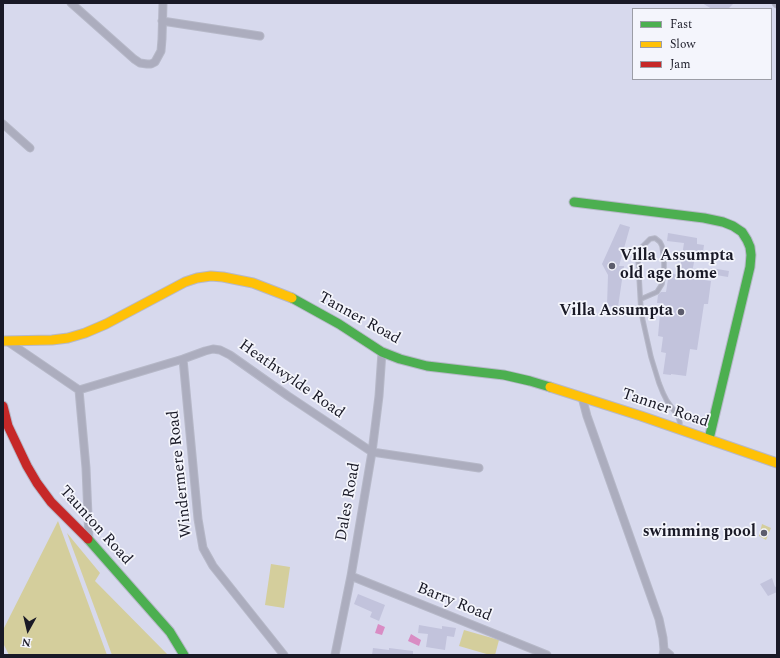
<!DOCTYPE html>
<style>
body{margin:0}
#map{position:relative;width:780px;height:658px;overflow:hidden;background:#d7d9ed;font-family:Spectral,serif}
canvas{display:block}
.frame{position:absolute;inset:0;border:4px solid #191926;pointer-events:none}
.legend{position:absolute;left:632px;top:8px;width:140px;height:72px;box-sizing:border-box;background:#f4f5fc;border:1px solid #9c9da6;margin:0;padding:5px 7px;list-style:none;font-size:12px;color:#191926}
.legend li{display:flex;align-items:center;gap:8px;height:20px}
.legend b{width:20px;border:1px solid #9c9da6}
.north{position:absolute;left:8px;top:610px;width:40px;height:40px;-webkit-text-stroke:3px #f4f5fc;paint-order:stroke;rotate:188deg;font-size:11px;font-weight:700;line-height:16px;text-align:center;color:#191926}
.north::after{content:'';display:block;margin:auto;width:14px;height:18px;background:#191926;clip-path:polygon(50% 0,100% 100%,50% 72%,0 100%)}
</style>
<div id="map">
<canvas width="780" height="658"></canvas>
<div class="frame"></div>
<ul class="legend">
<li><b style="height:5px;background:#4caf50"></b>Fast</li>
<li><b style="height:5px;background:#ffc107"></b>Slow</li>
<li><b style="height:5px;background:#c62828"></b>Jam</li>
</ul>
<div class="north">N</div>
</div>
<script>
const context = document.querySelector('canvas').getContext('2d');
context.lineJoin = 'round';
function fillPath(path, color) {
  context.fillStyle = color;
  context.fill(path, 'evenodd');
}
function toPath(rows) {
  const path = new Path2D();
  for (const r of rows) {
    path.moveTo(r[0], r[1]);
    for (let i = 2; i < r.length; i += 2) path.lineTo(r[i], r[i + 1]);
  }
  return path;
}
function trace(path, color, width, dash) {
  context.strokeStyle = color;
  context.lineWidth = width;
  context.lineCap = dash ? 'butt' : 'round';
  context.setLineDash(dash || []);
  context.stroke(path);
}
function write(font, color, halo, rows, align = 'center') {
  context.font = font + ' Spectral,serif';
  context.lineWidth = 3.5;
  context.setLineDash([]);
  context.textBaseline = 'middle';
  context.strokeStyle = halo;
  context.fillStyle = color;
  for (const [text, x, y, turn = 0] of rows) {
    context.save();
    context.translate(x, y);
    context.rotate((+turn || 0) * Math.PI / 180);
    context.textAlign = isNaN(turn) ? turn : align;
    if (halo) context.strokeText(text, 0, 0);
    context.fillText(text, 0, 0);
    context.restore();
  }
}
fillPath(toPath([
 [58,521,107,655,9,655,3,643,3,630],
 [762,524,771,528,766,540,759,536],
 [67,533,100,573,95,581,168,655,112,655],
 [271,564,290,567,284,608,265,605],
 [464,630,499,640,495,655,490,655,459,646]
]), '#d4ce9c');
fillPath(toPath([
 [378,624,385,627,382,635,375,633],
 [411,634,421,640,419,646,408,641]
]), '#d98cc4');
fillPath(toPath([
 [702,3,734,3,728,9,712,9],
 [620,224,630,227,619,266,624,266,618,307,607,306,608,275,602,264],
 [668,233,697,238,697,244,704,245,702,259,695,257,691,278,711,281,708,304,704,304,697,350,690,349,686,376,671,374,671,375,663,374,666,353,661,352,663,337,658,336,661,303,657,303,658,295,661,292,666,292,669,273,679,275,684,243,667,241],
 [711,268,729,271,728,277,710,274],
 [772,578,775,587,777,586,777,592,768,596,760,584],
 [358,594,385,605,379,621,370,617,372,612,354,604],
 [419,625,442,629,442,626,456,628,454,637,447,636,445,650,426,647,428,634,418,633],
 [373,648,389,650,389,648,413,651,413,655,372,655]
]), '#c2c3dc');
const lane = toPath([
 [641,299,657,292,662,284,664,272,664,261,662,246,660,242,655,238,650,239,642,247,638,258,641,311,643,321,651,357,659,383,663,393,667,401,678,416,680,423,679,428]
]);
const street = toPath([
 [71,3,134,59,140,63,147,64,151,64,155,62,161,51,162,39,163,3],
 [776,3,777,4],
 [162,21,260,36],
 [3,124,30,148],
 [7,341,79,390,183,359,205,351,213,349,220,350,230,355,288,396,372,452,479,468],
 [183,359,198,519,203,548,213,566,284,655],
 [79,390,86,468,89,540],
 [582,397,587,416,659,619,663,638,664,650,663,655],
 [351,576,547,655],
 [664,650,670,655],
 [335,655,351,576,372,452,379,396,382,352]
]);
const fast = toPath([
 [574,202,704,218,723,222,733,226,742,232,747,240,750,247,751,255,750,267,709,439],
 [292,298,339,324,382,352,400,359,427,366,504,375,530,381,550,387],
 [88,539,170,632,184,655]
]);
const slow = toPath([
 [3,341,52,340,68,338,85,333,106,324,185,282,197,278,211,276,223,277,253,283,292,298],
 [550,387,641,416,777,463]
]);
const jam = toPath([
 [3,406,8,426,27,466,37,483,51,502,88,539]
]);
trace(lane, '#b6b8c8', 5.5);
trace(street, '#b6b8c8', 9);
trace(fast, '#b6b8c8', 11);
trace(slow, '#b6b8c8', 11);
trace(jam, '#b6b8c8', 11);
trace(lane, '#acadbe', 3.5);
trace(street, '#acadbe', 7);
trace(fast, '#4caf50', 9);
trace(slow, '#ffc107', 9);
trace(jam, '#c62828', 9);
for (const [x, y, r, color] of [
 [612,266,4,"#5c5c6c"],
 [681,312,4,"#5c5c6c"],
 [764,533,4,"#5c5c6c"]
]) {
  const dot = new Path2D();
  dot.arc(x, y, r, 0, 2 * Math.PI);
  context.fillStyle = color;
  context.fill(dot);
  trace(dot, '#f4f5fc', 1.5);
}
write('bold 16px', '#191926', '#f4f5fc', [
 ["Villa Assumpta",620,257,"left"],
 ["old age home",620,275,"left"],
 ["Villa Assumpta",673,312],
 ["swimming pool",756,533]
], 'right');
write('16px', '#191926', '#f4f5fc', [
 ["Tanner Road",359,319,29],
 ["Heathwylde Road",291,380,35],
 ["Tanner Road",665,409,19],
 ["Windermere Road",181,474,-96],
 ["Dales Road",349,502,-80],
 ["Taunton Road",95,526,48],
 ["Barry Road",454,603,22]
]);
</script>
